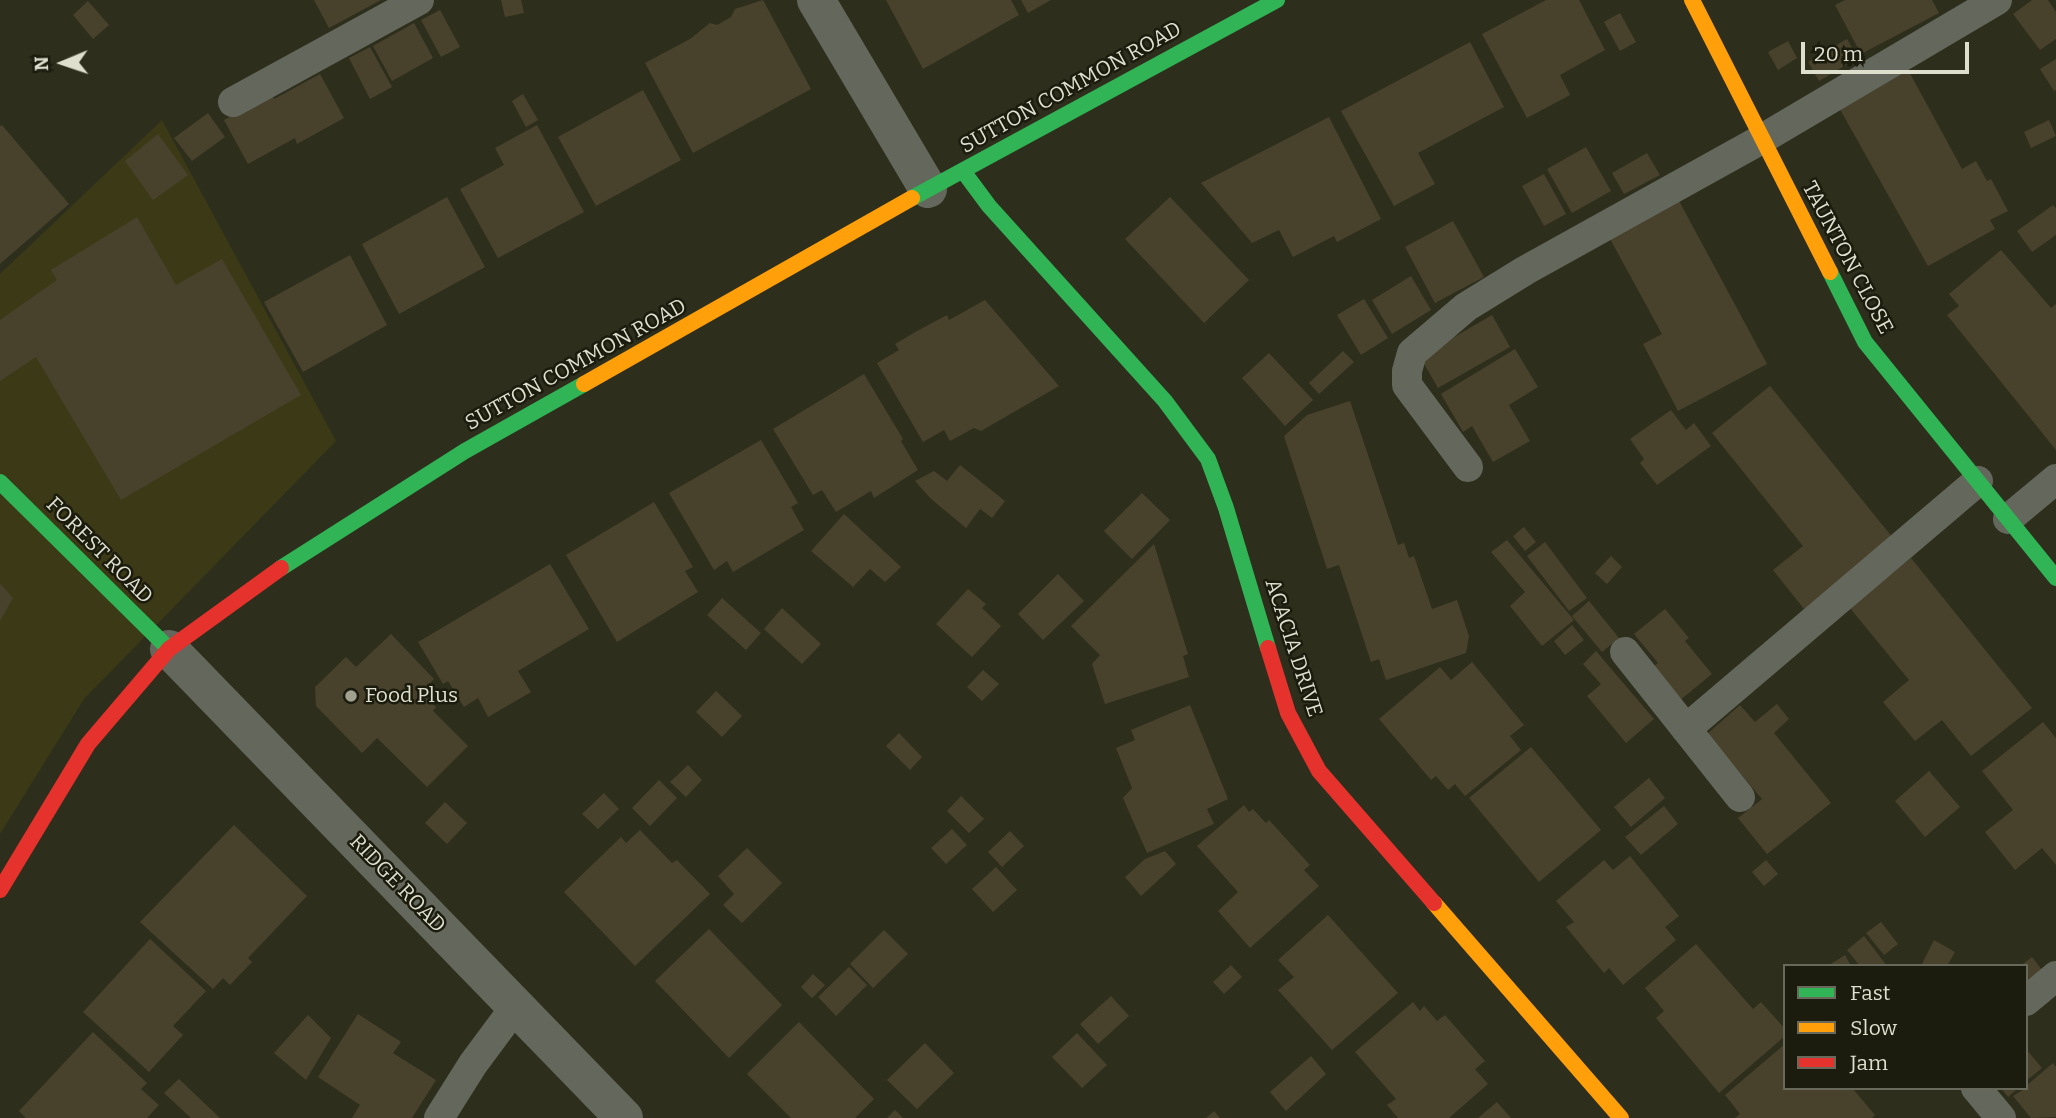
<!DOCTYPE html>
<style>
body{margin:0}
#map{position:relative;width:2056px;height:1118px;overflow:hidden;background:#2e2e1d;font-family:Bitter,serif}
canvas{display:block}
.legend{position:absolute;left:1783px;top:964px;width:245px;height:126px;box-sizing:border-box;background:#1b1b0e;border:2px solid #69695b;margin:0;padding:9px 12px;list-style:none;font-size:21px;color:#dfdfce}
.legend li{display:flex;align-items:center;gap:14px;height:35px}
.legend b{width:35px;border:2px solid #69695b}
.north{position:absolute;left:28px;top:28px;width:70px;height:70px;-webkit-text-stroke:5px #1b1b0e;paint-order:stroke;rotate:268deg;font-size:19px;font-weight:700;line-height:28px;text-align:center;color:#dfdfce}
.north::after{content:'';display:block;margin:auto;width:24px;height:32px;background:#dfdfce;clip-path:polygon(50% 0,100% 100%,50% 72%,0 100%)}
.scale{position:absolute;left:1801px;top:42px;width:168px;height:32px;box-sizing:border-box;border:4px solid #dfdfce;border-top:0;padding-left:9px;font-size:21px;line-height:24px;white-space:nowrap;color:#dfdfce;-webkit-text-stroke:5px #1b1b0e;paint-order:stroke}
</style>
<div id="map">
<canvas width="2056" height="1118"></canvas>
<ul class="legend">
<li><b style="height:9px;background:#30b455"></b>Fast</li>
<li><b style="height:9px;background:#ff9f0a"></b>Slow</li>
<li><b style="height:9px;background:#e5322d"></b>Jam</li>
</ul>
<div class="north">N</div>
<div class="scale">20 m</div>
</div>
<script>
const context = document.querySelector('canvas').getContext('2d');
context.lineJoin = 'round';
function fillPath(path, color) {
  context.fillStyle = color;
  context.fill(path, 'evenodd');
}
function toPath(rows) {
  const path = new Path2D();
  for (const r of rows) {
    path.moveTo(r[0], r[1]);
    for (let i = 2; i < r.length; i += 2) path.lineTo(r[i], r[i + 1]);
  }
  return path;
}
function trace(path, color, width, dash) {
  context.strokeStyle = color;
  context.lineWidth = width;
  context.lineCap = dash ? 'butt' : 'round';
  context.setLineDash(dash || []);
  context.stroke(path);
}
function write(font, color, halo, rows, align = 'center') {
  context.font = font + ' Bitter,serif';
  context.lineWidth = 5;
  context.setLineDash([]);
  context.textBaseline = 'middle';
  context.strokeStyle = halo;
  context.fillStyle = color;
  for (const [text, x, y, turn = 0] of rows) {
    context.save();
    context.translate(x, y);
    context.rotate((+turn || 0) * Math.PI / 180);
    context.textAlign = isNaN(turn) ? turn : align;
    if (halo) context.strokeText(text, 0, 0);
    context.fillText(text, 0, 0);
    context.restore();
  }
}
fillPath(toPath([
 [162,120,336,441,84,699,0,834,0,274]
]), '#3b3916');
fillPath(toPath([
 [314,0,381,0,329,28],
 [501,0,521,0,524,13,505,17],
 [763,0,811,89,693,153,645,63,690,39,710,23,717,25,731,17,735,9],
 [886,0,1011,0,1019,15,923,69],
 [1021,0,1051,0,1028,13],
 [1546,0,1579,0,1605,50,1560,75,1570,95,1527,118,1482,34],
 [1845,0,1932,0,1939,13,1861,54,1835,5],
 [2032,0,2048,0,2056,12,2056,39,2040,50,2013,14],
 [88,1,109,25,93,39,73,15],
 [440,10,460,47,441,57,421,20],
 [1620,13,1636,42,1620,51,1604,22],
 [414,23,433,58,392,81,373,46],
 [1847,39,1858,58,1819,81,1808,62],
 [1788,41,1797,58,1778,70,1768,52],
 [1470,42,1504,107,1418,153,1435,184,1394,206,1341,111],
 [370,47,392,87,370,99,349,58],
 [2056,59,2056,90,2054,91,2040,69],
 [1906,66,1962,169,1976,161,1987,181,1991,179,2008,211,1990,220,1995,229,1928,266,1837,104],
 [320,74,344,118,297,144,295,138,248,164,224,120,271,94,274,99],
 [643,90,681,160,596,206,558,137],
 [523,94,538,120,526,127,512,101],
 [208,113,225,137,192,161,174,138],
 [1329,117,1381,219,1337,242,1334,236,1293,257,1279,230,1252,243,1201,183],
 [2049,120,2056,136,2031,148,2024,132],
 [2,125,69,204,0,264,0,126],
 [537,125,584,212,498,258,460,189,504,165,495,148],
 [158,134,188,175,153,200,125,161],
 [1586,147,1611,191,1572,213,1547,169],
 [1647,153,1660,175,1624,194,1612,173],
 [1544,174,1566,214,1544,226,1522,186],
 [447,197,485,267,399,314,362,244],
 [1170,197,1249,280,1204,323,1125,239],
 [1678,199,1767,364,1678,411,1643,344,1662,334,1609,237],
 [2053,205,2056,208,2056,235,2032,252,2017,231],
 [137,217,176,285,222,259,301,395,121,500,36,357,0,381,0,320,57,280,51,270],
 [1453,221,1484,277,1435,303,1405,247],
 [2001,250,2051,308,2056,304,2056,450,1947,315,1959,306,1949,294],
 [350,255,387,325,303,372,264,302],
 [1411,276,1431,310,1392,334,1372,300],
 [1364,299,1388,338,1361,355,1337,315],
 [985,300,1059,386,981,431,974,428,950,441,944,430,923,442,877,363,899,350,895,344,917,331,947,315,949,320],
 [1492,315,1510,347,1438,388,1420,357],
 [1515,349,1538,387,1509,405,1530,441,1493,462,1472,426,1463,432,1441,394],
 [1343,351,1354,362,1319,394,1309,383],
 [1269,353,1313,400,1285,426,1242,378],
 [864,374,903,439,901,441,918,470,874,498,871,491,836,512,822,490,813,495,773,429],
 [1770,386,1893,538,1804,609,1773,570,1803,546,1712,433],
 [1350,401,1398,545,1404,543,1409,558,1414,556,1432,609,1457,600,1469,636,1466,653,1386,680,1379,659,1371,662,1339,565,1327,569,1284,436,1307,415],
 [1671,410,1686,430,1694,423,1711,446,1657,485,1640,463,1644,459,1630,439],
 [761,440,798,503,791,507,804,530,733,572,727,561,714,570,669,493],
 [960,465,1005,501,992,518,980,509,966,528,930,498,915,481,934,471,947,481],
 [1142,493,1170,520,1132,559,1104,531],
 [654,502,693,567,685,571,698,592,617,642,566,555],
 [844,514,901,567,885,582,870,569,853,587,811,551],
 [1524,527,1536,542,1525,551,1513,536],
 [1507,540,1574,620,1542,646,1510,606,1525,592,1491,552],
 [1545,542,1587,598,1569,611,1527,556],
 [1154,544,1188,654,1183,656,1189,677,1105,704,1092,664,1100,655,1071,626],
 [1611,556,1622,567,1607,584,1595,573],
 [1911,558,2032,708,1971,756,1942,720,1915,741,1883,702,1909,680,1850,608],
 [550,564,589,629,518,671,531,692,488,717,478,698,464,707,448,681,443,684,418,642],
 [1058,574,1084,601,1043,640,1018,614],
 [0,583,13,598,0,621],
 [968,589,986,604,982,608,1001,626,972,657,936,624],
 [722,598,761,633,746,650,707,615],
 [1589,601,1619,638,1602,652,1572,616],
 [782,608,821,644,802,664,764,629],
 [1665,609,1689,638,1685,641,1712,674,1679,701,1652,667,1658,663,1634,634],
 [1572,625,1584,640,1565,655,1554,641],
 [391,634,434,679,421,692,436,707,433,711,468,746,427,787,377,738,362,753,316,706,315,687,346,657,356,667],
 [1596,651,1654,719,1626,743,1587,696,1601,684,1583,664],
 [1472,662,1524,725,1510,736,1521,750,1465,796,1455,784,1448,790,1436,776,1431,780,1379,719,1440,667,1451,680],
 [983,670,999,684,982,701,967,687],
 [716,691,742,716,722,737,696,712],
 [1777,704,1789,719,1774,733,1831,803,1767,854,1738,818,1762,799,1707,734,1740,705,1755,722],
 [1190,705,1228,799,1207,809,1214,824,1147,853,1123,798,1132,788,1116,748,1135,740,1131,730],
 [2043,722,2056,738,2056,865,2042,848,2015,870,1985,832,2013,810,1982,771],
 [899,733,922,757,910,770,886,746],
 [1531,747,1601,830,1539,882,1469,798],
 [688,765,702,780,686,797,670,782],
 [1929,771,1960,807,1925,837,1895,801],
 [1649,778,1665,798,1631,827,1614,807],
 [659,780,677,798,650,826,632,808],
 [604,793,619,809,598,829,582,814],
 [961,796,984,819,969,833,947,811],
 [445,802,467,823,447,844,425,823],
 [1244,805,1249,812,1253,809,1266,823,1269,820,1310,865,1304,870,1319,886,1250,948,1218,911,1238,892,1197,846],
 [1664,806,1678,824,1641,855,1625,837],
 [234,825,307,896,248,958,252,962,230,985,223,978,213,989,140,922],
 [952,829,967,845,946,864,931,848],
 [640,830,672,863,677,860,710,894,635,966,564,892,621,837,626,843],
 [1010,831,1024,846,1002,867,988,852],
 [747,848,782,883,742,923,723,905,734,894,718,876],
 [1165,851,1176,864,1141,896,1125,877,1145,859],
 [1630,856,1679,916,1665,927,1676,940,1623,985,1609,968,1604,973,1566,927,1574,922,1556,901,1604,860,1613,870],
 [1766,860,1778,874,1764,886,1752,872],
 [996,867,1017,890,993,912,972,889],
 [1328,915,1398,993,1332,1050,1278,990,1294,977,1278,960],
 [1881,922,1898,944,1884,955,1866,933],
 [709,929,782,1005,729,1058,655,981],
 [884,930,908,954,873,988,850,964],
 [1864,936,1887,966,1860,966,1847,950],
 [150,939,206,991,173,1026,183,1035,149,1072,83,1012],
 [1934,940,1955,952,1947,966,1921,966],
 [1696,944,1753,1009,1761,1002,1785,1029,1785,1036,1719,1093,1656,1018,1664,1011,1645,988],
 [1845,955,1851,966,1832,966,1831,964],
 [2032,957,2042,970,2026,982,2026,966,2020,966],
 [1231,965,1242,977,1224,994,1213,982],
 [849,967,867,985,836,1016,818,997],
 [813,974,825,985,812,998,801,987],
 [1111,996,1129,1016,1098,1044,1080,1024],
 [1413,1002,1420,1011,1424,1006,1437,1021,1445,1015,1485,1061,1475,1069,1488,1084,1449,1118,1398,1118,1387,1105,1396,1099,1355,1052],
 [358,1014,401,1042,393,1053,436,1080,412,1118,352,1118,360,1105,318,1077],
 [308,1015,331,1038,306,1080,274,1053],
 [799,1022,874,1099,855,1118,791,1118,747,1074],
 [93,1032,147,1083,141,1089,159,1105,147,1118,26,1118,19,1111],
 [1077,1033,1107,1065,1082,1088,1052,1057],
 [925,1043,954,1073,917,1109,887,1080],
 [1785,1044,1785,1088,1852,1088,1875,1115,1872,1118,1735,1118,1740,1114,1725,1095],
 [2026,1049,2042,1068,2026,1081],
 [1311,1056,1326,1074,1286,1111,1270,1092],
 [2053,1063,2056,1067,2056,1117,2031,1118,2013,1096,2026,1088,2026,1086],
 [179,1079,220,1118,191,1118,164,1093],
 [2001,1088,2018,1088,2008,1097],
 [1497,1102,1511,1118,1478,1118],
 [895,1110,903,1118,887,1118],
 [1214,1111,1220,1118,1206,1118]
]), '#48422c');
trace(toPath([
 [233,102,419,0],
 [1468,467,1407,385,1407,371,1412,353,1466,307,1526,270,1762,139,1997,0],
 [2008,519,2056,479],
 [1625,652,1740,797],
 [1686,729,1978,481],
 [2026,1001,2056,976],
 [1976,1088,2001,1118],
 [439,1118,473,1064,516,1006]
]), '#64675b', 30);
trace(toPath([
 [816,0,928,189],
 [169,649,624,1118]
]), '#64675b', 38);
trace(toPath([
 [963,171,989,206,1165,401,1208,459,1226,508,1268,648],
 [912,198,1277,0],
 [1830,272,1865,342,2056,578],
 [0,482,169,649],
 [281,568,465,451,584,384]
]), '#30b455', 16);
trace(toPath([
 [1692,0,1830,272],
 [584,384,912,198],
 [1434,903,1621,1118]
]), '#ff9f0a', 16);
trace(toPath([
 [1268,648,1288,713,1319,771,1434,903],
 [0,890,88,744,169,649,281,568]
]), '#e5322d', 16);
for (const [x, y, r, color] of [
 [351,696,7,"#a1a190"]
]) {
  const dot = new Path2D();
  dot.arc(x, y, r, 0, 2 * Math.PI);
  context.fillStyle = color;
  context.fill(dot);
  trace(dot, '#1b1b0e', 2.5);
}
write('21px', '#dfdfce', '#1b1b0e', [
 ["SUTTON COMMON ROAD",1071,88,-29],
 ["TAUNTON CLOSE",1847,258,62],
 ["SUTTON COMMON ROAD",576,365,-29],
 ["FOREST ROAD",99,551,45],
 ["ACACIA DRIVE",1293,648,72],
 ["RIDGE ROAD",397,884,46]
]);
write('21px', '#dfdfce', '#1b1b0e', [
 ["Food Plus",365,696]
], 'left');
</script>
